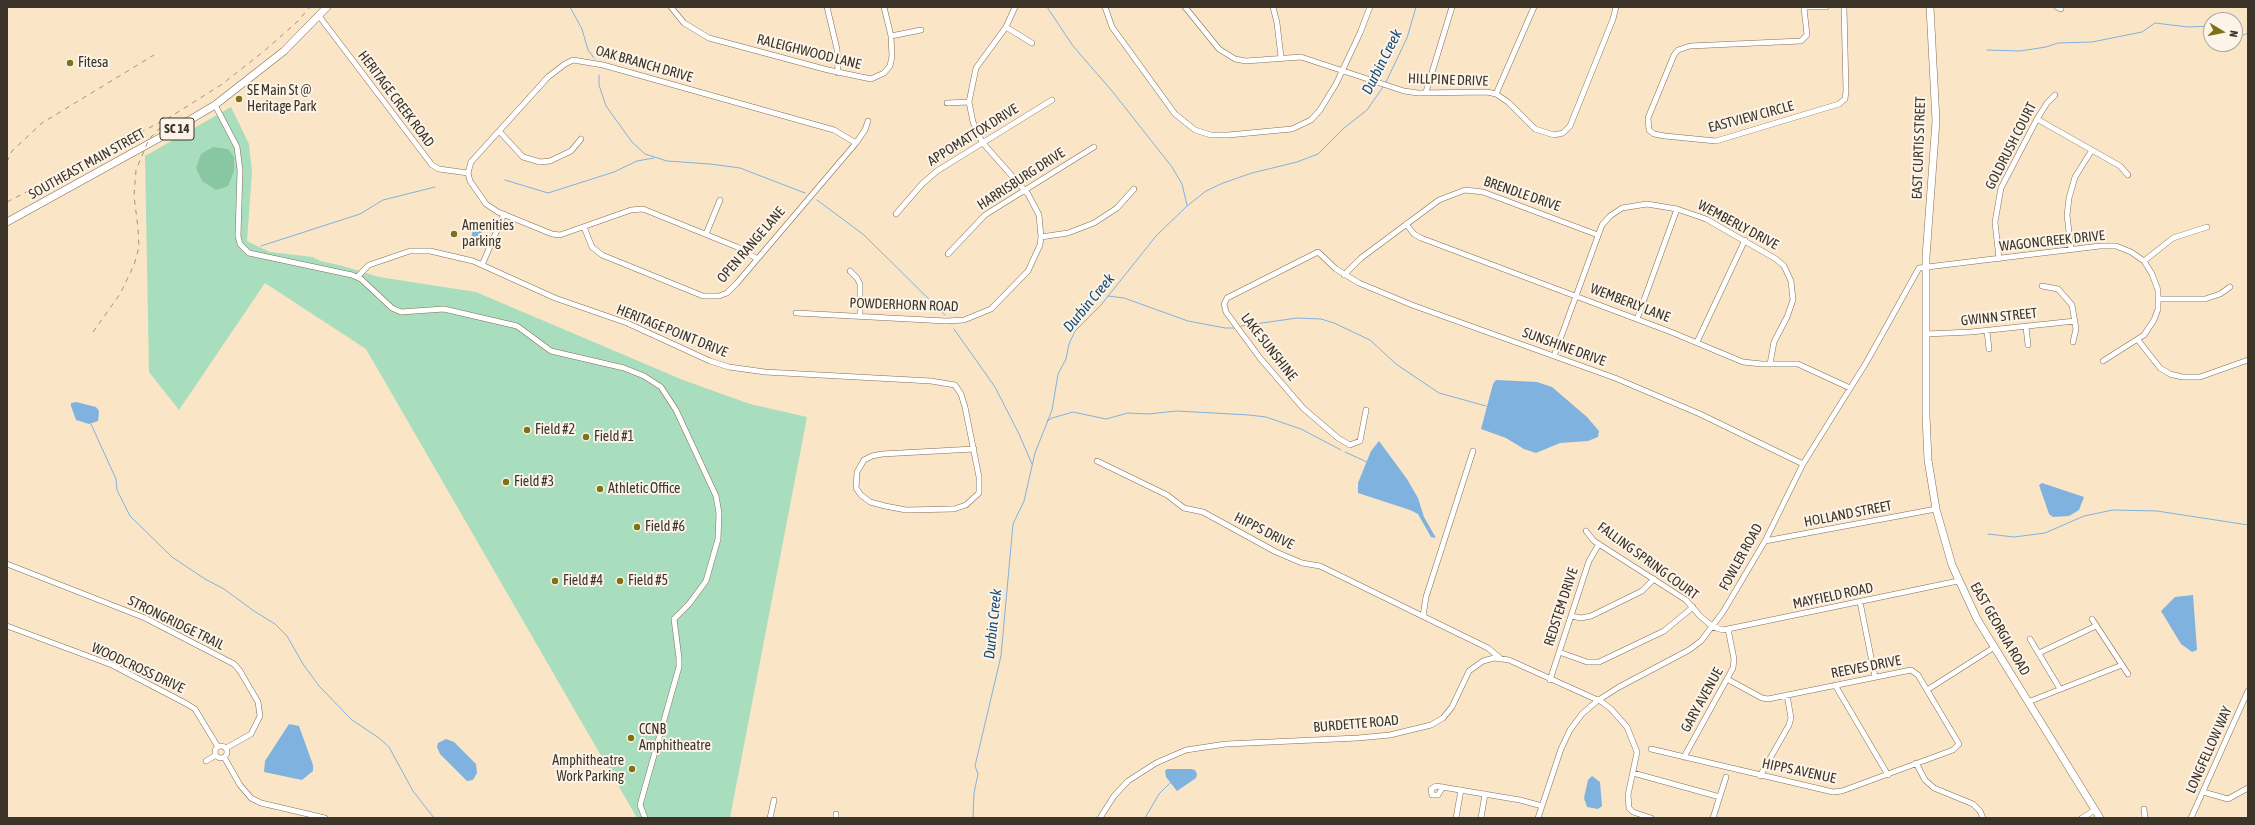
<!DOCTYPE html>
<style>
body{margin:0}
#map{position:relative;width:2255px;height:825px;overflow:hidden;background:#fbe5c7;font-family:"Asap Condensed",sans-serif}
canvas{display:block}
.frame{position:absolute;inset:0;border:8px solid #3c3428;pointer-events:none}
.north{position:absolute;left:2203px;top:12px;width:40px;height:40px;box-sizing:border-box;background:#fdf4e9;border:1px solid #b0a79c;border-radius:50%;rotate:100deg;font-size:11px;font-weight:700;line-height:16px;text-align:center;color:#3c3428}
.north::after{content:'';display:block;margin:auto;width:14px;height:18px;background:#7e7314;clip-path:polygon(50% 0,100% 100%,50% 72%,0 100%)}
</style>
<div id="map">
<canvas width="2255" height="825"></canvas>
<div class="frame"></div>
<div class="north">N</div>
</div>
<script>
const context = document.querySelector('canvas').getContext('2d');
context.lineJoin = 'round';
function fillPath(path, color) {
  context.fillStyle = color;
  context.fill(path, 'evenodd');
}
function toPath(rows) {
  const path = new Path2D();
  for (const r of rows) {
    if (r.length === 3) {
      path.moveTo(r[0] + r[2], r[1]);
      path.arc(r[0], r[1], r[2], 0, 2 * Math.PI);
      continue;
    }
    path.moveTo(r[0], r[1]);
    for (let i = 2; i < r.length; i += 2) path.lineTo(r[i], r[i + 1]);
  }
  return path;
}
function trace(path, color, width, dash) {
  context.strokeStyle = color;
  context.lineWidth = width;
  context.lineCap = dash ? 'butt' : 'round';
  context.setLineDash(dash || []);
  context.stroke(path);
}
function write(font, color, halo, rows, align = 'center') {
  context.font = font + ' "Asap Condensed",sans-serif';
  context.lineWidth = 4;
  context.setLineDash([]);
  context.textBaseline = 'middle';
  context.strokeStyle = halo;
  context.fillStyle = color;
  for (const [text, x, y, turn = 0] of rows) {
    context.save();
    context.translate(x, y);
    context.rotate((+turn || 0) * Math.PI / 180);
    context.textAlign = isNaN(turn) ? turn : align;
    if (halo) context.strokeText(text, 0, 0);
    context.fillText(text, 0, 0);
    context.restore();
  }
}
fillPath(toPath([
 [231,107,249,144,252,172,247,241,270,252,313,257,320,261,343,266,379,277,476,292,683,380,750,404,807,417,730,818,637,818,366,349,265,283,179,410,149,372,145,156]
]), '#a8debd');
fillPath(toPath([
 [213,147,228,149,234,157,234,171,228,186,216,190,202,181,196,168,201,154]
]), '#88c7a2');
fillPath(toPath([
 [473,229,482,230,479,245,470,244],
 [1496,380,1537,382,1552,387,1587,417,1599,431,1598,437,1588,441,1560,443,1536,453,1524,449,1506,438,1481,429,1493,384],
 [76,402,96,407,99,411,98,421,89,424,76,420,71,406,71,403],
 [1379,441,1407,479,1418,498,1424,517,1436,538,1431,537,1418,514,1410,510,1358,493,1358,483,1371,451],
 [2042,483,2084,497,2079,510,2069,516,2053,517,2049,514,2039,485],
 [2193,595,2197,650,2192,652,2181,644,2161,611,2175,597],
 [289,724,299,726,313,765,313,771,302,780,264,772,265,761],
 [446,739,454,742,476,764,477,773,473,780,467,781,440,754,437,747,438,743],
 [1167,769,1191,769,1195,770,1197,774,1196,778,1177,791,1166,777,1165,771],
 [1592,776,1600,782,1602,806,1598,809,1587,807,1584,798,1588,780]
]), '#7fb2de');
trace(toPath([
 [570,7,582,29,588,50,594,58],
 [1047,7,1073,46,1112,91,1172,167,1182,184,1187,205],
 [2235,35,2241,36,2248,33],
 [1987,50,2020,51,2046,47,2058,43,2092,42,2142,32,2155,23,2188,27,2211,26],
 [599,75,599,85,606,106,632,142,645,154,667,161,710,164,740,168,805,193],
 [1386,82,1407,38,1416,7],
 [505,180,548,193,614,172,637,161,654,158],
 [817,200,864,235,945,315],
 [261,246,360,214,383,200,435,187],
 [1108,296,1124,298,1188,321,1225,328,1234,328],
 [1241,326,1297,318,1321,319,1334,323,1370,340,1396,364,1439,393,1486,406],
 [954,329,995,387,1019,434,1032,464],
 [1047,421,1052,418,1073,412,1106,419,1128,413,1148,414,1177,411,1249,415,1266,417,1301,429,1341,450],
 [91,424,116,479,117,490,130,516,172,557,205,579,224,589,254,611,275,624,287,636,303,664,319,686,352,720,379,738,389,747,413,791,434,818],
 [1345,452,1367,462],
 [1988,534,2014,537,2045,533,2084,516,2113,510,2157,511,2248,525],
 [973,818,974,793,978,774,975,766,1001,656,1013,524,1024,501,1035,453,1052,410,1058,374,1066,359,1069,344,1075,331,1101,305,1156,236,1187,206,1206,191,1223,183,1252,173,1297,162,1318,154,1344,128,1367,110,1383,87],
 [1145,818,1159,794,1170,783]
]), '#7fb2de', 1);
const minor = toPath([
 [671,7,684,23,709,38,828,70,871,79,884,73,890,66,892,56,891,36,884,7],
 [827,7,837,49,838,73],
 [1105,7,1112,27,1175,114,1195,130,1211,135,1228,135,1292,129,1311,120,1320,110,1336,84,1360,33,1370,7],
 [1185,7,1219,49,1235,59,1246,61,1301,57,1404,91,1418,93,1487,92,1496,94,1508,102,1535,129,1554,135,1563,133,1570,126,1613,19,1616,7],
 [1273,7,1277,23,1281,57],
 [1804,7,1826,7],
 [2057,7,2061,9],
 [1804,8,1807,35,1801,41,1690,46,1678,50,1674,55,1648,118,1649,130,1654,134,1665,136,1716,141,1839,104,1845,99,1846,91,1844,7],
 [319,16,432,165,439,169,468,173],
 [1006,27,1032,43],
 [891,36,921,30],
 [1426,92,1452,7],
 [1496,94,1534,7],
 [947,103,969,102],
 [215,105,237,147,240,170,238,236,240,244,249,253,352,275,361,279,392,308,401,312,444,309,517,326,551,351,624,368,644,376,661,387,676,410,716,496,719,513,718,539,706,581,689,604,674,619,679,658,679,667,640,805,645,818],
 [2037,119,2120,166,2128,175],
 [499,131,523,157,540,162,550,161,571,151,581,139],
 [896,214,922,184,937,171,1052,100],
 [1406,224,1414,234,1421,238,1671,332,1743,362,1762,364,1798,364,1850,388],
 [584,227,592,247,602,255,703,296,719,296,727,293,737,283,856,143,865,130,868,121],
 [706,234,720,200],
 [1041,237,1068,233,1094,223,1117,208,1134,189],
 [2071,249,2067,215,2069,198,2075,177,2092,150],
 [948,254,985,215,1094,147],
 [756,258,737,247,643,209,631,210,560,235,552,234,498,212,486,204,470,181,468,173,471,162,548,77,565,64,573,60,603,65,834,130,856,143],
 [1999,259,1995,222,2001,188,2037,119,2047,103,2055,95],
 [2144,261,2173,238,2207,227],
 [482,265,504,214],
 [850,271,857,278,860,284,860,316],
 [1344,275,1361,258,1439,200,1465,190,1483,192,1598,235],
 [357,277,369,265,410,251,430,251,473,261,555,298,627,323,710,361,729,367,765,372,931,381,955,385,961,394,965,407,979,477,979,493,966,505,954,509,906,510,885,506,870,502,861,495,856,488,857,472,864,460,872,456,882,454,974,449],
 [2042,286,2058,289,2072,305,2076,329,2073,342],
 [2159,299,2205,299,2220,294,2230,287],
 [796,313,946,321,964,320,991,309,1028,271,1040,245,1041,237,1039,215,1028,194,982,142,973,122,969,102,976,68,1006,27,1015,7],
 [1637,319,1677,209],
 [2026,327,2028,345],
 [1987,331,1989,349],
 [1926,334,1971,332,2075,321],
 [2138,340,2160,368,2170,374,2182,377,2200,377,2248,360],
 [1697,342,1745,240],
 [1554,356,1602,225,1610,216,1622,208,1647,204,1677,209,1706,219,1776,259,1784,266,1791,281,1793,300,1787,317,1774,342,1770,364],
 [1366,410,1360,441,1350,445,1338,438,1303,408,1260,358,1226,312,1224,304,1227,298,1318,252,1336,269,1359,283,1412,305,1615,378,1700,414,1803,464],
 [1097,461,1167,495,1184,508,1203,512,1276,552,1302,563,1320,566,1406,608,1488,648,1500,658],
 [1586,531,1594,541,1686,600,1700,616,1713,627,1723,630,1958,581],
 [1765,541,1936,509],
 [7,564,145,618,234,664,240,671,258,702,260,716,251,734,226,748],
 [1860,602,1875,677],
 [1423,616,1426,597,1473,451],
 [1571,616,1581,618,1591,616,1642,591,1654,579],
 [2092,619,2128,674],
 [7,626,112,665,187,704,195,709,218,747],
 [2030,639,2060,689],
 [1559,652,1587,662,1599,662,1664,631,1693,607],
 [2039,653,2096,626],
 [1550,680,1589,561,1599,544],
 [1835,685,1888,775],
 [1927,690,1993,648],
 [2028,702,2122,665],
 [221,752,6],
 [1651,749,1833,792,1842,791,1934,757,1953,750,1959,744,1918,675,1911,670,1768,699,1762,698,1727,679],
 [224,757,240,785,251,798,261,803,325,818],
 [1684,757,1733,668,1734,659,1728,629],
 [206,761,216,755],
 [1916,763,1925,780,1934,788,1973,804,1980,811,1983,818],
 [1633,773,1720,797],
 [1760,776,1789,725,1791,718,1787,695],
 [1443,787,1438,795,1432,795,1431,789,1436,786,1520,800,1542,806],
 [2203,792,2228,799,2248,788],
 [2144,809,2145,818],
 [770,818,774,800],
 [836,818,836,814],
 [1100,818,1114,796,1128,781,1156,763,1186,750,1226,744,1358,738,1390,735,1431,725,1443,718,1452,707,1469,671,1483,661,1494,658,1509,660,1602,702,1611,709,1627,727,1637,752,1628,795,1629,808,1633,812,1651,818],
 [1456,818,1461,790],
 [1481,818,1485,794],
 [1538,818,1561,749,1570,730,1582,714,1597,701,1619,687,1689,650,1701,641,1723,612,1765,541,1803,464,1866,363,1919,268,2100,246,2116,246,2131,252,2144,261,2152,274,2158,290,2158,309,2154,320,2144,335,2103,361],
 [1713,818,1726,777],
 [2082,818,2095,810],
 [2191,818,2248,691]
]);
const major = toPath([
 [1930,7,1936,121,1926,257,1926,416,1928,460,1936,509,1952,565,1977,619,2100,818],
 [7,222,161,137,215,105,284,51,327,7]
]);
trace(minor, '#826e54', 6);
trace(major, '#826e54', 8);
trace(minor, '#fff', 5);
trace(major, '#fff', 7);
trace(toPath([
 [7,162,12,151,42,123,154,55],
 [7,202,170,117,221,85,263,52,297,22,310,7],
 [93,332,120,294,134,265,139,247,138,228,134,196,136,170,149,139,165,123]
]), '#a3937e', 1, [5, 5]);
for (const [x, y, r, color] of [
 [70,63,4,"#7e7314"],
 [239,99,4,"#7e7314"],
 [454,234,4,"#7e7314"],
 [527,430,4,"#7e7314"],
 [586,437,4,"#7e7314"],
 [506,482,4,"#7e7314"],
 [600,489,4,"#7e7314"],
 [637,527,4,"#7e7314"],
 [555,581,4,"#7e7314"],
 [620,581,4,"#7e7314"],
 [631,738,4,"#7e7314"],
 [632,769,4,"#7e7314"]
]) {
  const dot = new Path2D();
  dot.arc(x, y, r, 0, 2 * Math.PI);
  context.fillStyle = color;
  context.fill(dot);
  trace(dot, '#fdf4e9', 1.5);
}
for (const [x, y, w] of [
 [177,129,34]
]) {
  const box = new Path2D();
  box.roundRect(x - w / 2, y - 11, w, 22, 3);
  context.fillStyle = '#fdf4e9';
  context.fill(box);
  trace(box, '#3c3428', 1);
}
write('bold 13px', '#3c3428', null, [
 ["SC 14",177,129]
]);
write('14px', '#3c3428', '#fdf4e9', [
 ["RALEIGHWOOD LANE",809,52,14],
 ["OAK BRANCH DRIVE",644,64,16],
 ["HILLPINE DRIVE",1448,80,2],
 ["HERITAGE CREEK ROAD",396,99,53],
 ["EASTVIEW CIRCLE",1751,117,-15],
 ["APPOMATTOX DRIVE",973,135,-32],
 ["GOLDRUSH COURT",2011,146,-63],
 ["EAST CURTIS STREET",1919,148,-88],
 ["SOUTHEAST MAIN STREET",87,164,-29],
 ["HARRISBURG DRIVE",1021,179,-33],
 ["BRENDLE DRIVE",1522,194,19],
 ["WEMBERLY DRIVE",1738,225,28],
 ["WAGONCREEK DRIVE",2052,241,-6],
 ["OPEN RANGE LANE",751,245,-49],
 ["WEMBERLY LANE",1630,303,21],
 ["POWDERHORN ROAD",904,305,2],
 ["GWINN STREET",1999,317,-6],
 ["HERITAGE POINT DRIVE",672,331,22],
 ["LAKE SUNSHINE",1269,347,52],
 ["SUNSHINE DRIVE",1564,347,20],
 ["HOLLAND STREET",1848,514,-11],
 ["HIPPS DRIVE",1264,531,27],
 ["FOWLER ROAD",1741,557,-61],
 ["FALLING SPRING COURT",1648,561,36],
 ["MAYFIELD ROAD",1833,596,-12],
 ["REDSTEM DRIVE",1561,607,-72],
 ["STRONGRIDGE TRAIL",176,623,26],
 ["EAST GEORGIA ROAD",2000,629,60],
 ["REEVES DRIVE",1866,667,-11],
 ["WOODCROSS DRIVE",138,668,25],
 ["GARY AVENUE",1702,700,-61],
 ["BURDETTE ROAD",1356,724,-5],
 ["LONGFELLOW WAY",2209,750,-66],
 ["HIPPS AVENUE",1799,771,12]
]);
write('14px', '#3c3428', '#fdf4e9', [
 ["Fitesa",78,63],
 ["SE Main St @",247,91],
 ["Heritage Park",247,107],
 ["Amenities",462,226],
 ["parking",462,242],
 ["Field #2",535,430],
 ["Field #1",594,437],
 ["Field #3",514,482],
 ["Athletic Office",608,489],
 ["Field #6",645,527],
 ["Field #4",563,581],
 ["Field #5",628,581],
 ["CCNB",639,730],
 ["Amphitheatre",639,746],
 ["Amphitheatre",624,761,"right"],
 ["Work Parking",624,777,"right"]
], 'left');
write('italic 15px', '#144d77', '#fdf4e9', [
 ["Durbin Creek",1382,62,-63],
 ["Durbin Creek",1089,303,-50],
 ["Durbin Creek",993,624,-84]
]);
</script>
